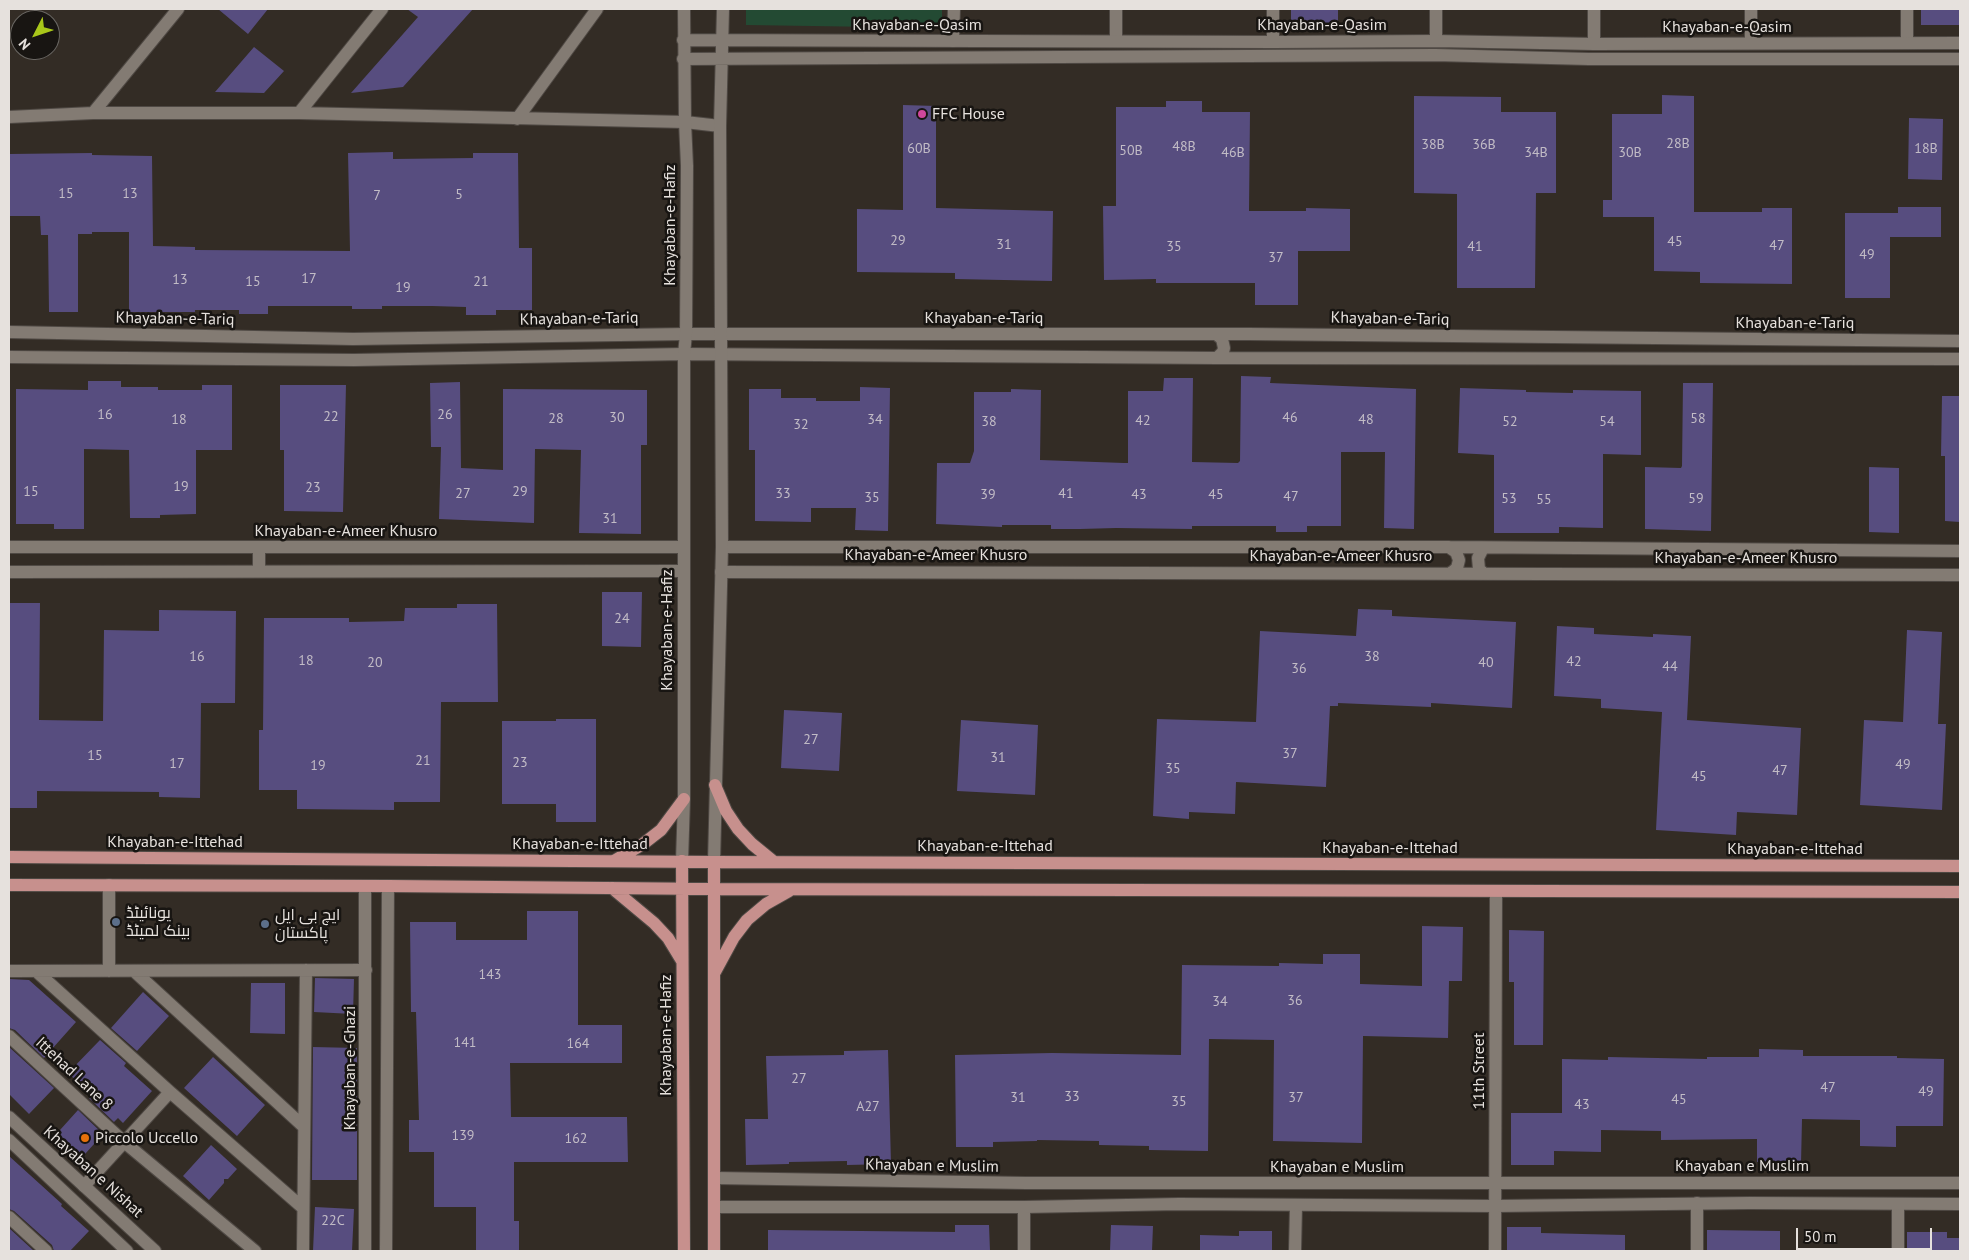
<!DOCTYPE html>
<meta charset="utf-8">
<style>
body{margin:0}
#map{position:relative;width:1969px;height:1260px;overflow:hidden;background:#332c25;font-family:"PT Sans",sans-serif}
canvas{display:block}
.frame{position:absolute;inset:0;border:10px solid #e6e1dd;pointer-events:none}
.north{position:absolute;left:10px;top:10px;width:50px;height:50px;box-sizing:border-box;background:#181512;border:1px solid #6a6763;border-radius:50%;rotate:229deg;font-size:14px;font-weight:700;line-height:20px;text-align:center;color:#e6e1dd}
.north::after{content:'';display:block;margin:auto;width:18px;height:22px;background:#a9c71a;clip-path:polygon(50% 0,100% 100%,50% 72%,0 100%)}
.scale{position:absolute;left:1796px;top:1228px;width:136px;height:22px;box-sizing:border-box;border:2px solid #e6e1dd;border-top:0;padding-left:6px;font-size:15px;line-height:18px;white-space:nowrap;color:#e6e1dd;-webkit-text-stroke:4px #181512;paint-order:stroke}
</style>
<div id="map">
<canvas width="1969" height="1260"></canvas>
<div class="frame"></div>
<div class="north">N</div>
<div class="scale">50 m</div>
</div>
<script>
const context = document.querySelector('canvas').getContext('2d');
context.lineJoin = 'round';
function fillPath(path, color) {
  context.fillStyle = color;
  context.fill(path, 'evenodd');
}
function toPath(rows) {
  const path = new Path2D();
  for (const r of rows) {
    path.moveTo(r[0], r[1]);
    for (let i = 2; i < r.length; i += 2) path.lineTo(r[i], r[i + 1]);
  }
  return path;
}
function trace(path, color, width, dash) {
  context.strokeStyle = color;
  context.lineWidth = width;
  context.lineCap = dash ? 'butt' : 'round';
  context.setLineDash(dash || []);
  context.stroke(path);
}
function write(font, color, halo, rows, align = 'center') {
  context.font = font + ' "PT Sans",Cairo,sans-serif';
  context.lineWidth = 5;
  context.setLineDash([]);
  context.textBaseline = 'middle';
  context.strokeStyle = halo;
  context.fillStyle = color;
  for (const [text, x, y, turn = 0] of rows) {
    context.save();
    context.translate(x, y);
    context.rotate((+turn || 0) * Math.PI / 180);
    context.textAlign = isNaN(turn) ? turn : align;
    if (halo) context.strokeText(text, 0, 0);
    context.fillText(text, 0, 0);
    context.restore();
  }
}
fillPath(toPath([
 [746,9,942,9,942,28,746,25]
]), '#234a33');
fillPath(toPath([
 [218,9,268,9,248,34],
 [407,9,473,9,403,87,351,93,418,17],
 [1291,9,1338,9,1338,23,1291,23],
 [1921,9,1960,9,1960,25,1921,25],
 [254,47,284,71,264,93,215,92],
 [1662,95,1694,96,1694,212,1762,212,1762,208,1792,208,1792,284,1700,283,1700,272,1654,271,1654,217,1603,217,1603,200,1612,200,1612,114,1662,114],
 [1414,96,1501,97,1501,112,1556,112,1556,193,1536,193,1535,288,1457,288,1457,194,1414,193],
 [1166,101,1202,101,1202,112,1250,112,1249,211,1306,211,1306,208,1350,209,1350,251,1298,251,1298,305,1255,305,1255,283,1156,283,1156,279,1104,280,1103,206,1116,206,1116,107,1166,107],
 [903,105,936,106,936,208,1053,211,1052,281,955,279,955,273,857,272,857,209,903,210],
 [1909,118,1943,119,1942,180,1908,179],
 [393,152,393,159,473,158,473,153,518,153,519,248,532,248,532,310,496,310,496,315,466,315,466,307,432,306,382,306,382,309,352,309,352,306,268,306,268,314,239,314,239,310,195,310,195,312,129,312,129,232,92,232,92,234,78,234,78,312,49,312,48,235,41,235,40,216,9,216,9,154,92,153,92,155,152,156,153,246,195,247,195,250,350,251,348,153],
 [1898,207,1941,207,1941,237,1890,237,1890,298,1845,298,1845,213,1898,213],
 [1241,376,1271,377,1270,383,1416,389,1414,529,1384,528,1385,452,1341,452,1341,526,1307,526,1307,532,1276,532,1276,526,1192,526,1192,529,1116,528,1080,529,1051,529,1051,525,1002,525,1002,527,936,524,937,463,970,463,974,451,974,392,1011,392,1011,389,1041,390,1040,460,1124,463,1128,463,1128,391,1163,391,1164,378,1193,378,1192,462,1238,463,1240,461],
 [88,381,121,381,121,387,158,387,158,390,202,390,202,385,232,385,232,450,196,450,196,514,160,515,160,518,130,518,129,450,84,449,84,529,54,529,54,524,16,524,16,389,88,390],
 [460,382,461,468,503,470,503,389,647,390,647,445,641,445,641,534,579,533,581,450,535,449,534,523,439,519,441,447,431,447,430,383],
 [1683,383,1713,383,1711,531,1645,529,1645,467,1681,468,1682,466],
 [280,385,346,385,343,512,284,511,284,450,280,450],
 [860,387,890,388,888,531,855,530,856,508,811,508,811,522,755,521,755,450,749,450,749,389,781,389,781,398,816,398,816,401,860,401],
 [1460,388,1526,390,1526,392,1573,393,1573,390,1641,391,1641,455,1603,454,1603,528,1559,527,1559,533,1494,533,1494,455,1458,453],
 [1942,396,1960,396,1960,522,1945,521,1945,456,1941,456],
 [1869,467,1899,468,1899,533,1869,532],
 [602,592,642,592,641,647,602,646],
 [9,603,40,603,39,720,103,721,104,630,159,631,159,610,236,611,235,703,201,703,200,798,159,797,159,792,37,791,37,808,9,808],
 [457,604,497,604,498,702,441,702,440,802,394,802,394,810,297,809,297,790,259,790,259,730,263,730,264,618,349,618,349,622,404,621,405,608,457,608],
 [1358,609,1392,610,1392,616,1516,622,1512,708,1431,703,1431,707,1338,703,1338,706,1330,706,1326,787,1236,782,1235,814,1189,812,1189,819,1153,816,1157,719,1256,722,1260,631,1356,636],
 [1557,626,1594,628,1594,634,1653,637,1653,634,1691,636,1687,720,1801,728,1797,815,1737,812,1736,835,1656,830,1662,712,1601,708,1601,699,1554,696],
 [1907,630,1942,632,1938,724,1946,724,1942,810,1860,805,1864,720,1903,722],
 [784,710,842,713,839,771,781,768],
 [556,719,596,719,596,822,556,822,556,804,502,804,502,721,556,721],
 [961,720,1038,725,1035,795,957,791],
 [527,911,578,911,578,1025,622,1025,622,1063,510,1063,511,1117,627,1117,628,1162,514,1162,514,1221,519,1221,519,1251,476,1251,476,1207,434,1207,434,1152,409,1152,409,1120,419,1120,416,1012,411,1012,410,922,456,922,456,940,527,940],
 [1422,926,1463,927,1462,981,1449,981,1448,1038,1363,1036,1362,1143,1273,1141,1274,1040,1209,1039,1208,1151,1149,1150,1149,1146,1099,1145,1099,1141,1037,1140,1037,1141,993,1142,993,1147,956,1147,955,1055,1052,1053,1181,1055,1182,965,1279,966,1279,963,1323,964,1323,954,1360,954,1360,984,1422,986],
 [1509,930,1544,931,1543,1045,1514,1045,1514,982,1509,982],
 [315,978,354,979,353,1014,314,1012],
 [9,979,29,980,76,1022,44,1058,15,1030,9,1028],
 [251,983,285,983,285,1034,250,1033],
 [143,992,169,1016,137,1051,111,1028],
 [100,1040,126,1063,124,1066,152,1091,123,1123,118,1118,114,1122,89,1098,92,1095,68,1073],
 [9,1047,54,1088,29,1114,9,1094],
 [313,1047,357,1048,357,1180,312,1180],
 [1759,1049,1803,1050,1803,1056,1897,1056,1897,1058,1944,1059,1943,1126,1896,1126,1896,1147,1860,1146,1860,1120,1802,1119,1801,1164,1757,1162,1757,1139,1661,1140,1661,1131,1601,1130,1601,1152,1554,1151,1554,1165,1511,1165,1511,1113,1562,1113,1562,1059,1608,1060,1608,1057,1707,1059,1707,1057,1759,1057],
 [888,1050,891,1164,847,1165,847,1161,789,1162,789,1164,746,1165,745,1119,768,1119,766,1056,844,1055,844,1051],
 [213,1057,265,1105,237,1136,184,1088],
 [78,1110,103,1134,77,1163,51,1140],
 [211,1145,237,1169,228,1179,224,1179,224,1183,209,1200,183,1176],
 [9,1156,62,1204,61,1206,89,1231,70,1251,54,1251,52,1245,14,1211,9,1209],
 [315,1207,354,1209,352,1251,313,1251],
 [955,1225,989,1225,990,1251,768,1251,768,1230,955,1232],
 [1111,1225,1153,1226,1152,1251,1110,1251],
 [1507,1227,1541,1227,1541,1233,1625,1235,1625,1251,1507,1251],
 [9,1228,34,1251,9,1251],
 [1707,1230,1780,1231,1780,1251,1707,1251],
 [1239,1231,1272,1231,1272,1251,1200,1251,1200,1235,1239,1236],
 [1907,1232,1947,1232,1947,1238,1960,1238,1960,1251,1907,1251]
]), '#574d7f');
const minor = toPath([
 [1116,9,1116,41],
 [1273,9,1273,42],
 [1436,9,1436,41],
 [1594,9,1594,44],
 [1751,9,1751,43],
 [1907,9,1907,43],
 [953,41,954,9],
 [93,113,178,9],
 [299,113,382,9],
 [9,117,93,113,299,113,685,122,720,126],
 [517,119,597,9],
 [9,332,353,339,686,334,1248,334,1960,341],
 [1216,334,1222,339,1224,348,1223,352,1217,358],
 [9,357,354,360,684,354,1217,358,1960,359],
 [9,547,684,547],
 [259,547,259,571],
 [722,547,1449,547,1960,551],
 [1449,547,1456,552,1459,560,1457,568,1451,573],
 [9,572,683,571],
 [721,572,1960,575],
 [1483,573,1479,569,1478,558,1483,548],
 [9,971,366,970],
 [36,971,170,1092,303,1208],
 [109,971,109,885],
 [134,971,303,1126],
 [9,1036,124,1142,255,1251],
 [84,1186,170,1092],
 [1697,1203,1697,1251],
 [1898,1204,1898,1251],
 [1024,1207,1024,1251],
 [9,1217,46,1251],
 [303,1251,306,970],
 [1295,1251,1296,1206],
 [1495,1251,1496,891]
]);
const tertiary = toPath([
 [683,40,1273,42,1436,41,1594,44,1960,43],
 [683,59,1435,55,1589,59,1960,59],
 [682,861,684,799,684,354,686,334,687,166,685,122,684,9],
 [714,862,722,547,720,126,723,9],
 [365,886,365,1251],
 [9,1117,155,1251],
 [9,1140,127,1251],
 [714,1178,1026,1183,1960,1183],
 [714,1207,1024,1207,1179,1204,1495,1206,1749,1203,1960,1204],
 [386,1251,388,886]
]);
const primary = toPath([
 [715,785,726,811,738,829,752,844,774,862],
 [9,857,714,862,1960,866],
 [614,861,643,844,661,830,684,799],
 [682,861,684,1251],
 [714,862,714,1251],
 [9,885,388,886,714,889,1960,892],
 [612,888,654,923,668,938,682,961],
 [715,972,734,937,747,920,766,904,789,891]
]);
trace(minor, '#4f4944', 14);
trace(tertiary, '#4f4944', 14);
trace(primary, '#4f4944', 14);
trace(minor, '#837b73', 12);
trace(tertiary, '#837b73', 12);
trace(primary, '#c7908d', 12);
for (const [x, y, r, color] of [
 [922,114,5,"#d1479c"],
 [116,922,5,"#5c6f8a"],
 [265,924,5,"#5c6f8a"],
 [85,1138,5,"#e8710a"]
]) {
  const dot = new Path2D();
  dot.arc(x, y, r, 0, 2 * Math.PI);
  context.fillStyle = color;
  context.fill(dot);
  trace(dot, '#181512', 2);
}
write('14px', '#c2bcc6', null, [
 ["28B",1678,144],
 ["38B",1433,145],
 ["36B",1484,145],
 ["48B",1184,147],
 ["60B",919,149],
 ["18B",1926,149],
 ["50B",1131,151],
 ["46B",1233,153],
 ["34B",1536,153],
 ["30B",1630,153],
 ["15",66,194],
 ["13",130,194],
 ["5",459,195],
 ["7",377,196],
 ["29",898,241],
 ["45",1675,242],
 ["31",1004,245],
 ["47",1777,246],
 ["35",1174,247],
 ["41",1475,247],
 ["49",1867,255],
 ["37",1276,258],
 ["17",309,279],
 ["13",180,280],
 ["15",253,282],
 ["21",481,282],
 ["19",403,288],
 ["16",105,415],
 ["26",445,415],
 ["22",331,417],
 ["30",617,418],
 ["46",1290,418],
 ["28",556,419],
 ["58",1698,419],
 ["18",179,420],
 ["34",875,420],
 ["48",1366,420],
 ["42",1143,421],
 ["38",989,422],
 ["52",1510,422],
 ["54",1607,422],
 ["32",801,425],
 ["19",181,487],
 ["23",313,488],
 ["15",31,492],
 ["29",520,492],
 ["27",463,494],
 ["33",783,494],
 ["41",1066,494],
 ["39",988,495],
 ["43",1139,495],
 ["45",1216,495],
 ["47",1291,497],
 ["35",872,498],
 ["53",1509,499],
 ["59",1696,499],
 ["55",1544,500],
 ["31",610,519],
 ["24",622,619],
 ["16",197,657],
 ["38",1372,657],
 ["18",306,661],
 ["42",1574,662],
 ["20",375,663],
 ["40",1486,663],
 ["44",1670,667],
 ["36",1299,669],
 ["27",811,740],
 ["37",1290,754],
 ["15",95,756],
 ["31",998,758],
 ["21",423,761],
 ["23",520,763],
 ["17",177,764],
 ["49",1903,765],
 ["19",318,766],
 ["35",1173,769],
 ["47",1780,771],
 ["45",1699,777],
 ["143",490,975],
 ["36",1295,1001],
 ["34",1220,1002],
 ["141",465,1043],
 ["164",578,1044],
 ["27",799,1079],
 ["47",1828,1088],
 ["49",1926,1092],
 ["33",1072,1097],
 ["31",1018,1098],
 ["37",1296,1098],
 ["45",1679,1100],
 ["35",1179,1102],
 ["43",1582,1105],
 ["A27",868,1107],
 ["139",463,1136],
 ["162",576,1139],
 ["22C",333,1221]
]);
write('16px', '#e6e1dd', '#181512', [
 ["Khayaban-e-Qasim",917,25],
 ["Khayaban-e-Qasim",1322,25],
 ["Khayaban-e-Qasim",1727,27],
 ["Khayaban-e-Hafiz",670,225,-90],
 ["Khayaban-e-Tariq",984,318],
 ["Khayaban-e-Tariq",175,319,1],
 ["Khayaban-e-Tariq",579,319,-1],
 ["Khayaban-e-Tariq",1390,319,1],
 ["Khayaban-e-Tariq",1795,323],
 ["Khayaban-e-Ameer Khusro",346,531],
 ["Khayaban-e-Ameer Khusro",936,555],
 ["Khayaban-e-Ameer Khusro",1341,556],
 ["Khayaban-e-Ameer Khusro",1746,558],
 ["Khayaban-e-Hafiz",667,630,-90],
 ["Khayaban-e-Ittehad",175,842],
 ["Khayaban-e-Ittehad",580,844],
 ["Khayaban-e-Ittehad",985,846],
 ["Khayaban-e-Ittehad",1390,848],
 ["Khayaban-e-Ittehad",1795,849],
 ["Khayaban-e-Hafiz",666,1035,-90],
 ["Khayaban-e-Ghazi",350,1068,-90],
 ["11th Street",1479,1071,-90],
 ["Ittehad Lane 8",74,1074,43],
 ["Khayaban e Muslim",932,1166,1],
 ["Khayaban e Muslim",1742,1166],
 ["Khayaban e Muslim",1337,1167],
 ["Khayaban e Nishat",93,1172,42]
]);
write('16px', '#e6e1dd', '#181512', [
 ["FFC House",932,114],
 ["یونائیٹڈ",126,913],
 ["بینک لمیٹڈ",126,931],
 ["ایچ بی ایل",275,915],
 ["پاکستان",275,933],
 ["Piccolo Uccello",95,1138]
], 'left');
</script>
